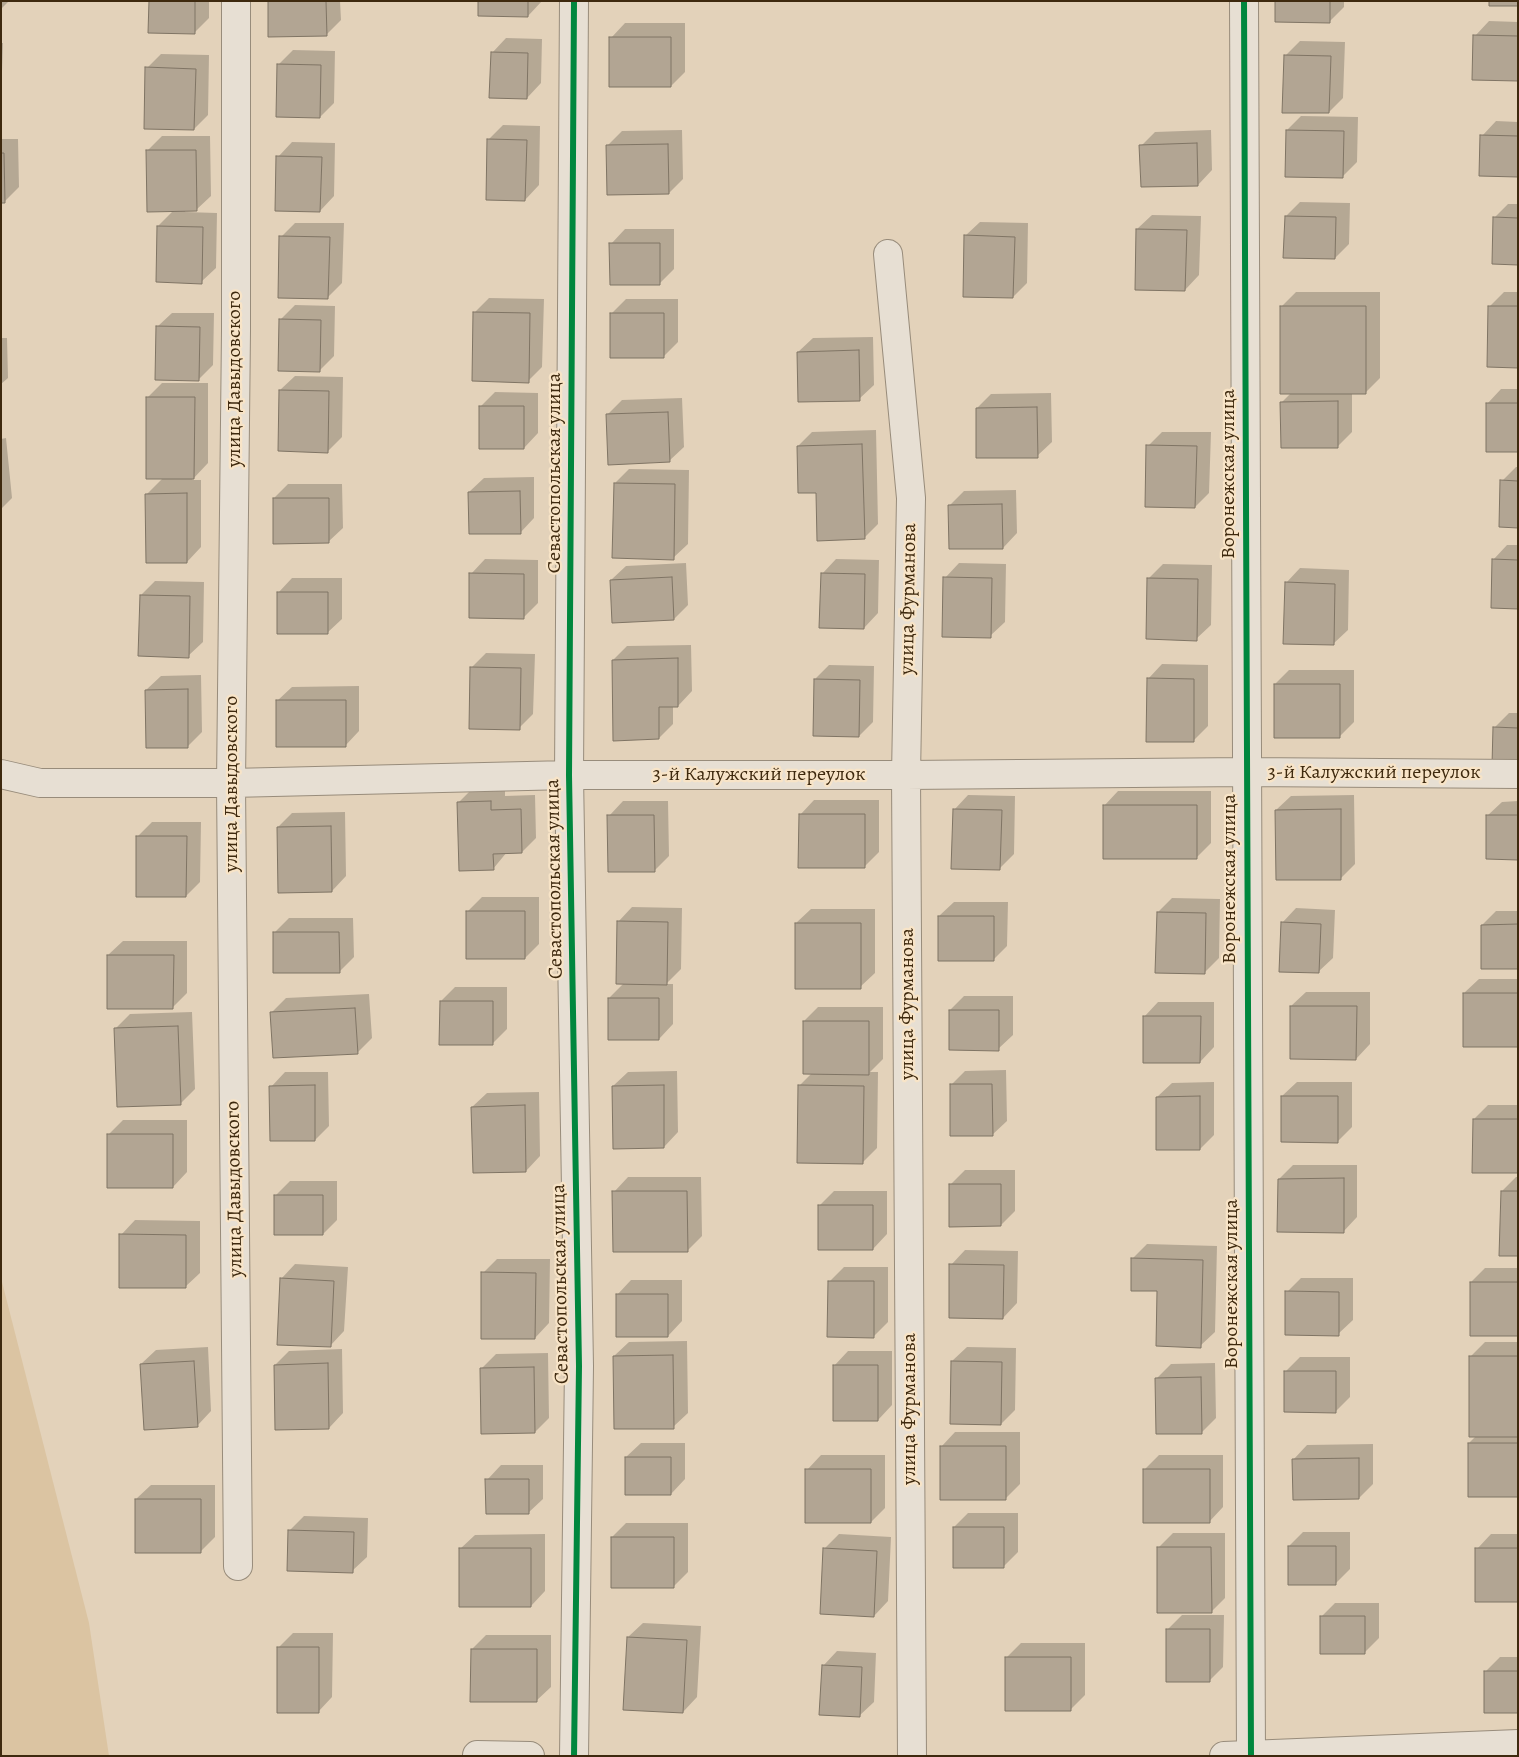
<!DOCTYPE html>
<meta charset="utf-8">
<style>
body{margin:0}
#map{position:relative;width:1519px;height:1757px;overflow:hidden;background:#e3d2ba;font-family:Alegreya,serif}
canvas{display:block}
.frame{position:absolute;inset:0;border:2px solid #3e290e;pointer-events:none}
</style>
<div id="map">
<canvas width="1519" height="1757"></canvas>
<div class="frame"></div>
</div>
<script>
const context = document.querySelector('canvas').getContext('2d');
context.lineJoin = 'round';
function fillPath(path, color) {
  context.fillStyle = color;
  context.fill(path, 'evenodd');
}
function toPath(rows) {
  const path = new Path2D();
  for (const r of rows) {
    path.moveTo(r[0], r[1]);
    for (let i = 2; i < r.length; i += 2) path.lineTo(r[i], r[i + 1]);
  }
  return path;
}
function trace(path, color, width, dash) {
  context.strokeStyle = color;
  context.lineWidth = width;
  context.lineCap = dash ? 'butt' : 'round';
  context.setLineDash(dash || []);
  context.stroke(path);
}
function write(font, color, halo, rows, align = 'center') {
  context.font = font + ' Alegreya,serif';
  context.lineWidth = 4.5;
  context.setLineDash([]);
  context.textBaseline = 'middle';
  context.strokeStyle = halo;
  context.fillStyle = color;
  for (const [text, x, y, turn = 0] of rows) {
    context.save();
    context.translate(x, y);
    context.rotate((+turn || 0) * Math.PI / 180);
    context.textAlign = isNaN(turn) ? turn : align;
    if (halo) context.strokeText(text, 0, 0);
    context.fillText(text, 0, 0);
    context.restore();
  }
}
fillPath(toPath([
 [1,1278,89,1623,109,1756,1,1756]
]), '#dbc4a2');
fillPath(toPath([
 [1,1,9,1,1,9],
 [150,1,209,1,209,18,194,33],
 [269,1,340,1,341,20,326,35],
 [479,1,542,1,528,16],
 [1276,1,1344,1,1344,7,1329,22],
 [1489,21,1518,22,1518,80,1475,36],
 [625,23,685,23,685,72,671,86,611,38],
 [506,38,542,39,541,83,527,98,492,53],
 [1300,41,1345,42,1343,98,1329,112,1285,56],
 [1,43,3,43,1,100],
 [293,50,335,51,334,103,320,117,279,64],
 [161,54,209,55,208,115,194,129,147,68],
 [1301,116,1358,117,1357,162,1343,176,1287,130],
 [1496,121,1518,122,1518,176,1482,136],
 [503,125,540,126,539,185,525,200,489,139],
 [682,130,683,179,669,193,608,145,622,131],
 [1211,130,1212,170,1198,185,1141,146,1155,132],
 [162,136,210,136,211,196,196,210,185,210,185,212,217,213,216,268,201,282,158,226,174,210,147,151],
 [1,139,18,139,19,187,4,202,1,202],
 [292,142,335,143,334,196,320,211,278,157],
 [1300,202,1350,203,1349,244,1335,258,1286,216],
 [1508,204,1518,204,1518,263,1494,218],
 [1152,215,1201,216,1199,275,1185,290,1137,229],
 [980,222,1028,223,1027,283,1013,297,965,236],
 [295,223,344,223,342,283,328,297,281,237],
 [625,229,674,229,674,269,660,283,611,244],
 [1296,292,1380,292,1380,378,1366,392,1352,392,1352,432,1338,446,1282,402,1291,393,1281,307],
 [1504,292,1518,292,1518,367,1490,306],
 [489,298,544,299,542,367,528,381,474,313],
 [626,299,678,299,678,342,663,357,612,313],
 [295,305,335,306,334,356,319,371,280,320],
 [172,313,214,313,213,365,198,380,157,327],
 [873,337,874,385,859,399,798,352,813,338],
 [1,338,7,338,8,378,1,384],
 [295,376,343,377,342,437,328,451,280,390],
 [162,383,208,383,208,463,192,480,201,480,201,547,187,562,147,494,163,478,148,397],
 [1501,389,1518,389,1518,450,1487,404],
 [495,392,538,393,538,433,524,448,481,406],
 [1051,393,1052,442,1037,456,977,408,991,394],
 [682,398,684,447,669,461,607,415,622,400],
 [876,430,878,524,864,538,817,491,798,446,812,432],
 [1162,432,1211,432,1209,493,1195,507,1148,446],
 [6,438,12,498,1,509,1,439],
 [1516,467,1518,467,1518,527,1502,481],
 [629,469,689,470,688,544,673,558,615,483],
 [534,477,534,518,520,533,469,492,484,478],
 [288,484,342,484,343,528,328,542,274,498],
 [1016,490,1017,533,1003,548,949,506,964,491],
 [1507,545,1518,545,1518,608,1493,560],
 [485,559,538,560,538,603,523,618,471,574],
 [836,559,879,560,878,613,864,628,822,574],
 [686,563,688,605,674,619,611,580,626,566],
 [959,563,1006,564,1005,622,990,636,945,578],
 [1163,564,1212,565,1211,625,1196,639,1149,578],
 [1300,568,1349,570,1348,630,1333,644,1286,583],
 [292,578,342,578,342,619,327,633,278,593],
 [155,581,204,582,203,642,188,656,141,595],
 [691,645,692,691,678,706,673,706,673,724,659,738,613,660,627,646],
 [486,653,535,654,533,714,519,728,472,667],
 [1162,664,1208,665,1208,726,1193,741,1148,679],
 [829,665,874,666,873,722,859,736,815,679],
 [1289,670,1354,670,1354,722,1339,737,1275,684],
 [201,675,202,732,188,746,146,690,161,676],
 [359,686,359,731,345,746,277,701,292,687],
 [1509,713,1518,713,1518,764,1494,728],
 [505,787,505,796,535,795,536,838,522,852,507,852,493,869,459,802,473,788],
 [1118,791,1211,791,1211,843,1197,857,1104,806],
 [968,795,1015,796,1014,854,1000,868,954,810],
 [1354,795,1355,864,1341,878,1276,810,1291,796],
 [814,800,879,800,879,852,864,867,800,815],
 [623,801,668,801,669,856,654,871,609,816],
 [1518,801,1518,858,1487,816,1502,802],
 [345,812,346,876,332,891,278,827,292,813],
 [152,822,201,822,200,882,186,896,138,836],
 [482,897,539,897,539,944,525,958,467,912],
 [1172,898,1220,899,1219,958,1205,972,1158,912],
 [954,902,1008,902,1007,946,993,960,939,916],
 [632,907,682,908,681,969,666,984,673,984,673,1024,659,1039,609,998,624,983,618,922],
 [1296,908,1335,910,1333,958,1318,972,1282,923],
 [811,909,875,909,875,973,860,987,796,923],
 [1496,911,1518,911,1518,967,1482,925],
 [289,918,353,918,354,957,339,972,274,933],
 [123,941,187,941,187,993,173,1007,108,955],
 [1479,979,1518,979,1518,1046,1464,993],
 [455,987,507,987,507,1029,492,1044,441,1001],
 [1306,992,1370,992,1370,1044,1356,1059,1291,1006],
 [369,994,372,1038,357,1053,272,1012,286,998],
 [964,996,1013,996,1013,1035,998,1049,950,1010],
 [1158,1002,1214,1002,1214,1047,1200,1062,1144,1017],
 [818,1007,883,1007,883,1059,870,1072,878,1072,877,1148,862,1163,799,1086,812,1073,804,1021],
 [192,1012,195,1089,180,1104,115,1029,130,1014],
 [1006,1070,1007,1121,992,1135,951,1085,965,1071],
 [677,1071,678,1132,664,1147,613,1086,628,1072],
 [285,1072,328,1072,329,1126,315,1140,271,1087],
 [1214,1082,1214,1135,1200,1149,1157,1097,1172,1083],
 [1297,1082,1352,1082,1352,1127,1338,1141,1282,1096],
 [539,1092,540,1156,526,1171,472,1107,487,1093],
 [1488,1105,1518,1105,1518,1172,1474,1119],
 [123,1120,187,1120,187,1172,173,1187,108,1135],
 [1293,1165,1357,1165,1357,1217,1343,1232,1279,1179],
 [965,1170,1015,1170,1015,1211,1001,1225,950,1185],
 [628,1177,701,1177,702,1236,687,1251,614,1192],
 [1516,1177,1518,1177,1518,1255,1502,1191],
 [290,1181,337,1181,337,1220,323,1234,275,1196],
 [834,1191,887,1191,887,1234,873,1249,819,1206],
 [135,1220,200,1221,200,1273,185,1287,121,1235],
 [1147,1244,1217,1246,1215,1332,1200,1346,1132,1259],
 [965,1250,1018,1251,1017,1303,1003,1318,951,1265],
 [497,1259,550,1259,549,1323,535,1338,483,1273],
 [295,1264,348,1267,344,1331,330,1346,281,1279],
 [844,1267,888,1267,888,1322,873,1337,829,1282],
 [1485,1268,1518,1268,1518,1334,1471,1282],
 [1301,1278,1353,1278,1353,1320,1338,1334,1287,1292],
 [631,1280,682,1280,682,1321,668,1336,617,1295],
 [687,1341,688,1413,673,1427,614,1356,629,1342],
 [1485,1342,1518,1342,1518,1496,1469,1443,1477,1435,1470,1357],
 [208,1347,211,1411,197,1426,141,1364,156,1350],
 [967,1347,1016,1348,1015,1410,1001,1424,952,1361],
 [342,1349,343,1413,329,1428,275,1365,289,1351],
 [848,1351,892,1351,892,1405,878,1420,834,1366],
 [548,1353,549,1418,535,1432,482,1368,496,1354],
 [1300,1357,1350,1357,1350,1397,1335,1412,1286,1371],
 [1215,1363,1216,1418,1201,1433,1156,1379,1171,1364],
 [955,1432,1020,1432,1020,1484,1005,1499,941,1447],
 [641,1443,685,1443,685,1479,671,1494,626,1457],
 [1373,1444,1373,1484,1359,1498,1293,1460,1307,1445],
 [821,1455,885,1455,885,1508,871,1522,807,1470],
 [1159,1455,1223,1455,1223,1507,1209,1522,1144,1470],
 [501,1465,543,1465,543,1499,528,1513,487,1480],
 [151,1485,215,1485,215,1537,200,1552,136,1499],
 [968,1513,1018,1513,1018,1552,1003,1567,954,1527],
 [304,1516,368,1518,367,1557,352,1571,289,1531],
 [626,1523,688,1523,688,1572,673,1587,612,1537],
 [1303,1532,1350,1532,1350,1569,1335,1584,1289,1546],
 [1173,1533,1225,1533,1225,1598,1211,1612,1159,1547],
 [545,1534,545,1591,531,1606,460,1549,475,1535],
 [839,1534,891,1537,888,1601,874,1616,824,1549],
 [1491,1534,1518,1534,1518,1601,1477,1549],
 [1335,1603,1379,1603,1379,1638,1365,1652,1321,1617],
 [1182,1615,1224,1615,1223,1667,1209,1681,1167,1630],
 [643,1623,701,1626,697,1697,683,1712,628,1637],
 [293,1633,333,1633,332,1697,318,1712,279,1647],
 [486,1635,551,1635,551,1687,536,1701,472,1649],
 [1021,1643,1085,1643,1085,1695,1070,1710,1006,1658],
 [837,1651,876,1653,874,1702,859,1716,823,1666],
 [1500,1657,1518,1657,1518,1712,1485,1672]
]), '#0003');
const building = toPath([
 [149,1,195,1,195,34,148,33,149,1],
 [268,1,326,1,327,36,268,37,268,1],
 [478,1,528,1,528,17,478,16,478,1],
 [1275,1,1330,1,1330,23,1275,22,1275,1],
 [1489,1,1518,1,1518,6,1489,6,1489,1],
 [1473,35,1518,36,1518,81,1472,80,1473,35],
 [609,37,671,37,671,87,609,87,609,37],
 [491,52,528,53,527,99,489,98,491,52],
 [1284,55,1331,56,1329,113,1282,113,1284,55],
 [277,64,321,65,320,118,276,117,277,64],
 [145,67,196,69,194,130,144,129,145,67],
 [1286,130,1344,131,1343,178,1285,177,1286,130],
 [1480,135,1518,136,1518,177,1479,176,1480,135],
 [487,139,527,140,525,201,486,200,487,139],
 [1197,143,1198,186,1141,187,1139,145,1197,143],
 [668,144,669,194,607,195,606,145,668,144],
 [146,150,196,150,197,211,147,212,146,150],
 [1,153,4,153,5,203,1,203,1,153],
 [276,156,322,157,320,212,275,211,276,156],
 [1285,216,1336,217,1335,259,1283,258,1285,216],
 [1493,217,1518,218,1518,265,1492,264,1493,217],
 [157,226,203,227,202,284,156,282,157,226],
 [1136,229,1187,230,1185,291,1135,290,1136,229],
 [964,235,1015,237,1013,298,963,297,964,235],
 [279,236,330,237,328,299,278,298,279,236],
 [609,243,660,243,660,285,610,285,609,243],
 [1280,306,1366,306,1366,394,1280,394,1280,306],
 [1488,306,1518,306,1518,368,1487,367,1488,306],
 [473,312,530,313,529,383,472,381,473,312],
 [610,313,664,313,664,358,610,358,610,313],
 [279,319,321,320,320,372,278,371,279,319],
 [156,326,200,327,199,381,155,380,156,326],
 [859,350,860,401,798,402,797,352,859,350],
 [279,390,329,391,328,453,278,451,279,390],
 [146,397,195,397,194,479,146,479,146,397],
 [1338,401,1338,448,1281,448,1280,402,1338,401],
 [1486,403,1518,403,1518,452,1486,452,1486,403],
 [479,406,524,406,524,449,479,449,479,406],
 [1037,407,1038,458,976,458,976,408,1037,407],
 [668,412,670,462,608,465,606,414,668,412],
 [862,444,865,539,817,541,816,493,798,493,797,446,862,444],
 [1146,445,1197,446,1195,508,1145,507,1146,445],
 [1500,480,1518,481,1518,528,1499,527,1500,480],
 [614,483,675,484,674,560,612,558,614,483],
 [520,491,521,534,469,534,468,492,520,491],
 [187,493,187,563,146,563,145,494,187,493],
 [273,498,329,498,329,543,273,544,273,498],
 [1002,504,1003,549,949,549,948,505,1002,504],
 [1492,559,1518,560,1518,609,1491,608,1492,559],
 [469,573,524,574,524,619,469,618,469,573],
 [821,573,865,574,864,629,819,628,821,573],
 [672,577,674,620,612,623,610,580,672,577],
 [943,577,992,578,991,638,942,637,943,577],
 [1147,578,1198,579,1197,641,1146,639,1147,578],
 [1285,582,1335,584,1334,645,1283,644,1285,582],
 [277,592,328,592,328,634,277,634,277,592],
 [140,595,190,596,189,658,138,656,140,595],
 [678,658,678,707,659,707,659,739,613,741,612,660,678,658],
 [470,667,521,668,520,730,469,729,470,667],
 [1147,678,1194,679,1194,742,1146,742,1147,678],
 [814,679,860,680,859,737,813,736,814,679],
 [1274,684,1340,684,1340,738,1274,738,1274,684],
 [188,689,188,748,146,748,145,690,188,689],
 [276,700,346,700,346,747,276,747,276,700],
 [1493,727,1518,728,1518,766,1492,765,1493,727],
 [491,801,491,810,521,809,522,853,493,854,494,870,459,871,457,802,491,801],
 [1103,805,1197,805,1197,859,1103,859,1103,805],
 [953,809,1002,810,1000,870,951,869,953,809],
 [1341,809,1341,880,1276,880,1275,810,1341,809],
 [799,814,865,814,865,868,798,868,799,814],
 [607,815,654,815,655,872,608,872,607,815],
 [1486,815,1518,815,1518,860,1486,859,1486,815],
 [331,826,332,892,278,893,277,827,331,826],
 [136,836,187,836,186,897,136,897,136,836],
 [466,911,525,911,525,959,466,959,466,911],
 [1157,912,1206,913,1205,974,1155,973,1157,912],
 [938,916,994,916,994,961,938,961,938,916],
 [617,921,668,922,667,985,616,984,617,921],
 [1281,922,1321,924,1319,973,1279,972,1281,922],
 [795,923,861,923,861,989,795,989,795,923],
 [1518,924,1518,969,1481,969,1481,925,1518,924],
 [273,932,339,932,340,973,273,973,273,932],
 [107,955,174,955,173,1009,107,1009,107,955],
 [1463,993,1518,993,1518,1047,1463,1047,1463,993],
 [608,998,659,998,659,1040,608,1040,608,998],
 [440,1001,493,1001,493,1045,439,1045,440,1001],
 [1290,1006,1357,1006,1356,1060,1290,1059,1290,1006],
 [355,1008,358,1054,273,1058,270,1012,355,1008],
 [949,1010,999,1010,999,1051,949,1050,949,1010],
 [1143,1016,1201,1016,1200,1063,1143,1063,1143,1016],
 [803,1021,869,1021,869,1075,803,1074,803,1021],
 [178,1026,181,1105,117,1107,114,1028,178,1026],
 [950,1084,992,1084,993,1136,950,1136,950,1084],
 [315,1085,315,1141,270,1141,269,1086,315,1085],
 [664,1085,664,1148,613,1149,612,1086,664,1085],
 [798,1085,864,1086,863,1164,797,1163,798,1085],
 [1200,1096,1200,1150,1156,1150,1156,1097,1200,1096],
 [1281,1096,1338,1096,1338,1143,1281,1142,1281,1096],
 [525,1105,526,1172,473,1173,471,1107,525,1105],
 [1473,1119,1518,1119,1518,1173,1472,1173,1473,1119],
 [107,1134,173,1134,173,1188,107,1188,107,1134],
 [1344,1178,1344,1233,1277,1232,1278,1179,1344,1178],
 [949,1184,1001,1184,1001,1226,949,1227,949,1184],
 [612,1191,687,1191,688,1252,613,1252,612,1191],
 [1501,1191,1518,1191,1518,1256,1499,1256,1501,1191],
 [274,1195,323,1195,323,1235,274,1235,274,1195],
 [818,1205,873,1205,873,1250,818,1250,818,1205],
 [119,1234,186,1235,186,1288,119,1288,119,1234],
 [1131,1258,1203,1260,1201,1348,1156,1346,1157,1291,1131,1291,1131,1258],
 [949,1264,1004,1265,1003,1319,949,1318,949,1264],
 [481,1272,536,1273,535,1339,481,1339,481,1272],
 [280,1278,334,1281,331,1347,277,1345,280,1278],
 [828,1281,874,1281,874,1338,827,1337,828,1281],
 [1470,1282,1518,1282,1518,1336,1470,1336,1470,1282],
 [1285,1291,1339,1292,1339,1336,1285,1335,1285,1291],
 [616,1294,668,1294,668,1337,616,1337,616,1294],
 [673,1355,674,1429,614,1429,613,1356,673,1355],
 [1469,1356,1518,1356,1518,1437,1469,1437,1469,1356],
 [194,1361,198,1427,144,1430,140,1364,194,1361],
 [951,1361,1002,1362,1001,1425,950,1424,951,1361],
 [328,1363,329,1429,275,1430,274,1365,328,1363],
 [833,1365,878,1365,878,1421,833,1421,833,1365],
 [534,1367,535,1433,481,1434,480,1368,534,1367],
 [1284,1371,1336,1371,1336,1413,1284,1412,1284,1371],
 [1201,1377,1202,1434,1156,1434,1155,1378,1201,1377],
 [1468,1443,1518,1443,1518,1497,1468,1497,1468,1443],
 [940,1446,1006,1446,1006,1500,940,1500,940,1446],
 [625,1457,671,1457,671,1495,625,1495,625,1457],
 [1359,1458,1359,1499,1293,1500,1292,1459,1359,1458],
 [805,1469,871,1469,871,1523,805,1523,805,1469],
 [1143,1469,1210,1469,1210,1523,1143,1523,1143,1469],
 [485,1479,529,1479,529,1514,486,1514,485,1479],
 [135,1499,201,1499,201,1553,135,1553,135,1499],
 [953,1527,1004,1527,1004,1568,953,1568,953,1527],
 [288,1530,354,1532,353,1573,287,1571,288,1530],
 [611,1537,674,1537,674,1588,611,1588,611,1537],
 [1288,1546,1336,1546,1336,1585,1288,1585,1288,1546],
 [1157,1547,1211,1547,1212,1613,1157,1613,1157,1547],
 [459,1548,531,1548,531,1607,459,1607,459,1548],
 [823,1548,877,1551,874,1617,820,1614,823,1548],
 [1475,1548,1518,1548,1518,1602,1475,1602,1475,1548],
 [1320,1616,1365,1616,1365,1654,1320,1654,1320,1616],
 [1166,1629,1210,1629,1210,1682,1166,1682,1166,1629],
 [627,1637,687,1640,683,1713,623,1710,627,1637],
 [277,1647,319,1647,319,1713,277,1713,277,1647],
 [471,1649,537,1649,537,1702,470,1702,471,1649],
 [1005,1657,1071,1657,1071,1711,1005,1711,1005,1657],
 [822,1665,862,1667,860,1717,819,1715,822,1665],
 [1484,1671,1518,1671,1518,1713,1484,1713,1484,1671]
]);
fillPath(building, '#b2a593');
trace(building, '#7f7464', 1);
const minor = toPath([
 [236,1,236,331,231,783,238,1566],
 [1244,1,1251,1756],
 [888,254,911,498,906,775,912,1756],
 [1,774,40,783,231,783,569,775,906,775,1246,772,1518,774],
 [477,1755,530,1756],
 [574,1756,579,1366,569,775,574,1],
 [1224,1756,1518,1744]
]);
trace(minor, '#988c7b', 30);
trace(minor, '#e7dfd3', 28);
trace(toPath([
 [1244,1,1251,1756],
 [574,1756,579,1366,569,775,574,1]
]), '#00873e', 6);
write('20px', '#3e290e', '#f8e4c7', [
 ["улица Давыдовского",235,379,-90],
 ["Севастопольская улица",555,473,-90],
 ["Воронежская улица",1229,474,-90],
 ["улица Фурманова",909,599,-89],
 ["3-й Калужский переулок",1374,773],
 ["3-й Калужский переулок",759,775],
 ["улица Давыдовского",232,784,-90],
 ["Севастопольская улица",555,879,-91],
 ["Воронежская улица",1230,879,-90],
 ["улица Фурманова",908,1004,-90],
 ["улица Давыдовского",235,1189,-91],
 ["Севастопольская улица",561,1284,-91],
 ["Воронежская улица",1232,1284,-90],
 ["улица Фурманова",910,1409,-90]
]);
</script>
